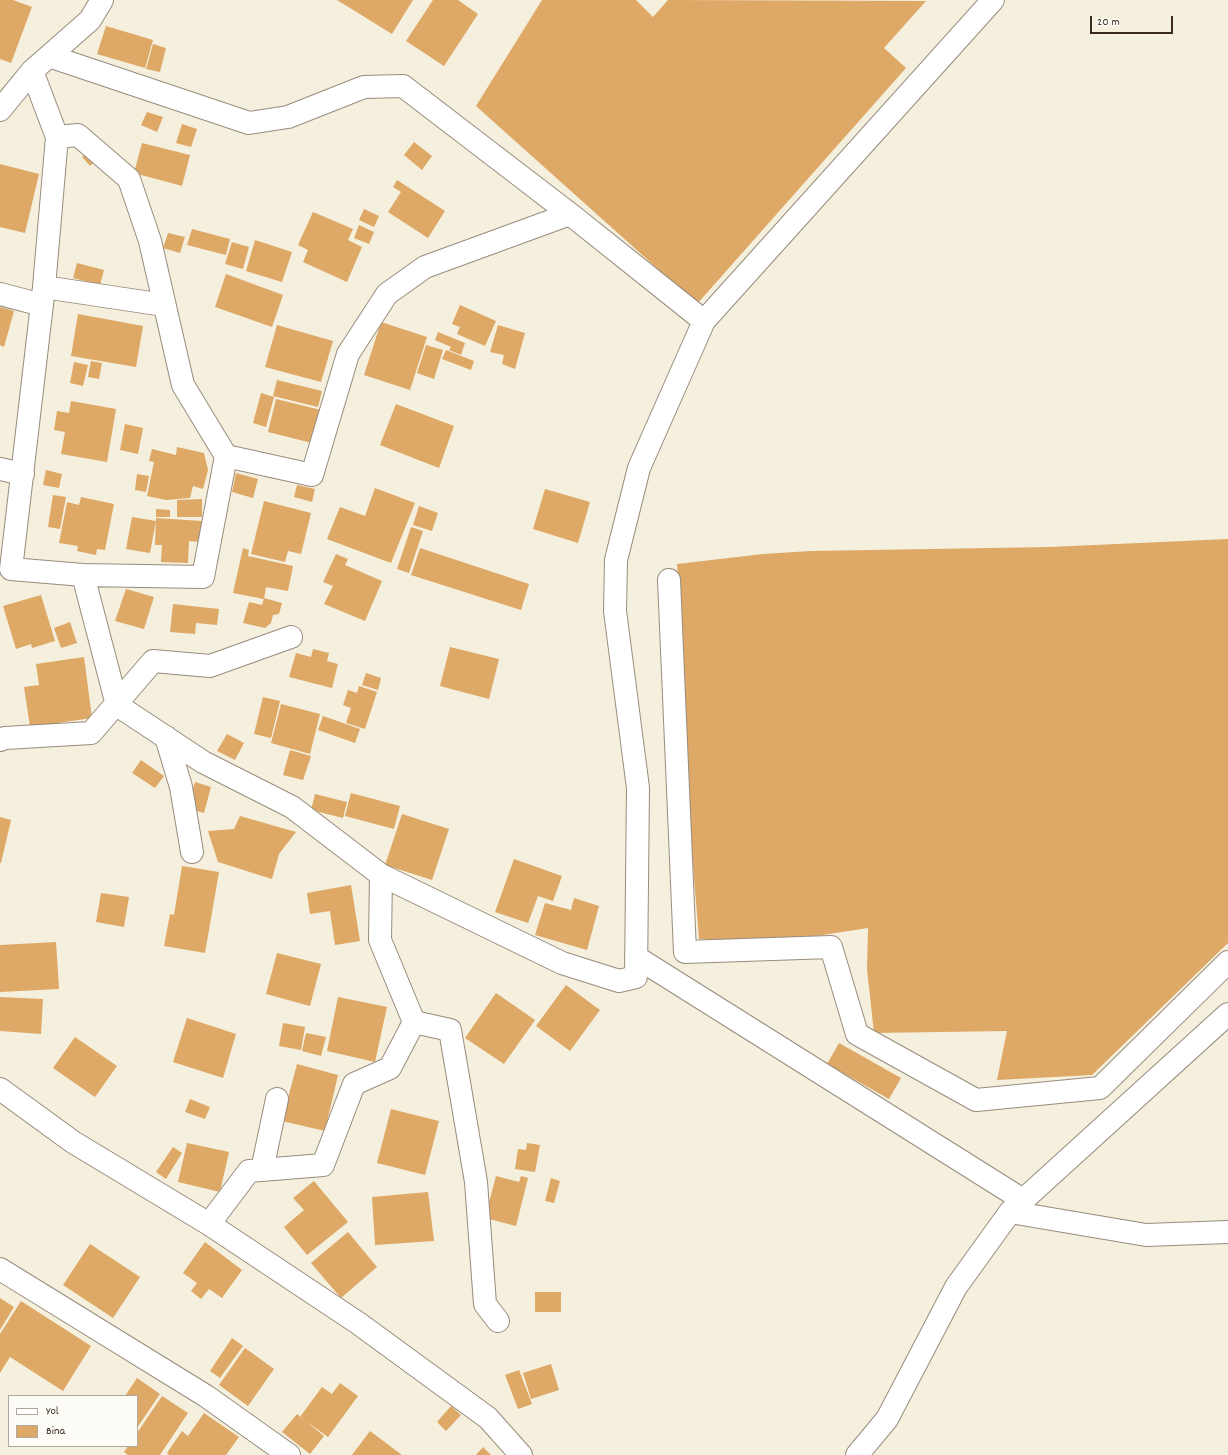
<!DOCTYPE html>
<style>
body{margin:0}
#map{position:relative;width:1228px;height:1455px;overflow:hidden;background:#f5efdd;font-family:Dekko,sans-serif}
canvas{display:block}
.legend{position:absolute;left:8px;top:1395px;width:130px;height:52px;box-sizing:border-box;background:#fdfcf7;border:1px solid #afa8a0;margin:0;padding:5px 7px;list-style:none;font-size:12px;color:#3b2a1e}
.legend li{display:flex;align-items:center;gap:8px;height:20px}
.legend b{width:20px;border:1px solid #afa8a0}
.scale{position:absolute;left:1090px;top:16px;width:83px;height:18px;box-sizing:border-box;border:2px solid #3b2a1e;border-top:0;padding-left:5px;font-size:12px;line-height:14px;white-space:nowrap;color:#3b2a1e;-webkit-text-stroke:3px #fdfcf7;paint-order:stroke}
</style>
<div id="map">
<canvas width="1228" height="1455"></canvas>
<ul class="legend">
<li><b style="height:5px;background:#fff"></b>Yol</li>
<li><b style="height:11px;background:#dea866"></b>Bina</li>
</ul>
<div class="scale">20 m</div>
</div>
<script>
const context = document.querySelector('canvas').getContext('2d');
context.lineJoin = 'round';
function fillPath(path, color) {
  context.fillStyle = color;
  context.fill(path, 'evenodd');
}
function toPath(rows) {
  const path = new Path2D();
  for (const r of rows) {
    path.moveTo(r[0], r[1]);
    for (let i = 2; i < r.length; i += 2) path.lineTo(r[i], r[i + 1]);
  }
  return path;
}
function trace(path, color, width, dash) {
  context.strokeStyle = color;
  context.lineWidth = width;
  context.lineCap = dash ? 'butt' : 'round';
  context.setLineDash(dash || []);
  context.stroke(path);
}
fillPath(toPath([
 [0,0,13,0,32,7,11,63,0,59],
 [337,0,413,0,392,34],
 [433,0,458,0,478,14,444,66,406,41],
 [542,0,636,0,653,17,668,0,926,1,884,48,906,68,697,304,476,106],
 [106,26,153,40,145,68,97,54],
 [153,44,166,48,160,72,146,69],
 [147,112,163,117,157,132,141,125],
 [182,124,197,129,191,147,176,143],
 [414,142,432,156,422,170,404,155],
 [142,143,190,155,182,186,134,173],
 [90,150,98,158,90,166,82,157],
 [0,164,39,174,25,233,0,227],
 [397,180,445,211,428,238,388,212,401,192,393,187],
 [364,209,379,216,374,227,359,220],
 [313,212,353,229,348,240,362,247,347,282,303,262,308,250,298,245],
 [359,225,374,232,369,244,354,238],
 [192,229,230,239,226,255,187,245],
 [168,233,185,237,180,253,163,248],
 [255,240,292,252,282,282,246,271],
 [232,242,249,247,243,269,225,264],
 [77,263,104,270,100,285,73,278],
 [226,274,283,295,272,327,215,307],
 [460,305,496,321,485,346,457,334,460,327,452,324],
 [0,307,14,311,4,347,0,345],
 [78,314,143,326,136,367,71,356],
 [381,322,427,337,410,390,364,375],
 [277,325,333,341,321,382,265,367],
 [498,325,525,333,515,369,502,364,504,355,490,352],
 [438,332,465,343,461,355,449,350,451,347,435,340],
 [426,345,443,350,434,379,417,373],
 [446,350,474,361,471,370,442,359],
 [91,361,102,363,99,379,88,377],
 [74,362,88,365,83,386,70,383],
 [277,380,322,391,318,407,273,396],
 [261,393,274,397,266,427,253,423],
 [276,399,321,410,312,443,268,432],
 [71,401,116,409,107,462,61,454,65,432,54,430,57,411,69,413],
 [396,404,454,426,439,468,380,445],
 [125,424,143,428,138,454,120,450],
 [177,447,204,453,208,470,203,489,193,486,190,498,166,500,147,496,154,462,149,461,152,449,176,455],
 [46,470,62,474,59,488,43,485],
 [236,473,258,479,253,498,232,492],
 [137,474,149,476,146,492,135,490],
 [297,485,315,489,312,502,294,497],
 [375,488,415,503,391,563,327,539,340,507,365,516],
 [545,489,590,502,578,543,533,529],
 [53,495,66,497,60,529,48,527],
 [81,497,114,504,105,550,97,549,96,555,77,551,78,546,59,543,67,502,79,505],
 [202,499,202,517,177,517,177,500],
 [264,501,311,513,301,554,288,551,285,562,251,554],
 [419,506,438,513,432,531,413,525],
 [156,509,170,510,170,517,156,517],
 [132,517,156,521,150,553,126,549],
 [156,518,202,521,201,542,189,541,188,563,161,562,162,545,155,545],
 [411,527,423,531,409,573,397,569],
 [1228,539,1228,943,1092,1075,997,1080,1007,1031,874,1033,867,969,868,928,777,942,699,939,681,717,682,641,677,564,763,554,811,551,1050,547],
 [243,548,249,550,248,556,293,566,288,591,266,587,264,599,233,593],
 [420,548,529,584,521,610,411,575],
 [336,554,348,559,345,565,382,581,365,621,324,604,333,586,323,582],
 [126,589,154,597,144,629,115,621],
 [41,595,55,641,32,648,31,644,16,649,3,606],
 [264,598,282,603,279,614,273,615,271,623,265,628,243,623,249,602,262,605],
 [173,604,219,609,217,625,196,623,195,634,170,632],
 [70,622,77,643,61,648,54,628],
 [450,647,499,659,489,699,440,686],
 [313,649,329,653,327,661,338,664,332,688,289,677,296,653,311,657],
 [84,657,92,718,30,727,24,687,39,685,36,664],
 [366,673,381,678,378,690,362,685],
 [359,686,377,692,365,729,346,723,351,708,343,705,348,690,357,693],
 [263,697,280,701,271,738,254,734],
 [281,704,320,714,310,754,271,743],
 [323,716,360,729,355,743,318,730],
 [227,734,244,743,235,760,217,751],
 [290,750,311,756,303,780,283,775],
 [141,760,164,776,155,788,132,773],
 [195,782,211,787,204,813,187,808],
 [351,793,400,806,394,829,345,816],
 [315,794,347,802,343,818,311,810],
 [402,814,449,829,432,880,385,865],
 [240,816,296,832,279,854,272,879,218,862,208,831,234,829],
 [0,817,11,820,1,863,0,863],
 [514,859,562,876,553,901,538,896,528,923,495,912],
 [182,866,219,872,205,953,164,946,170,914,174,915],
 [351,885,360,941,335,945,330,911,310,914,307,893],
 [101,893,129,897,124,927,96,922],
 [574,898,599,906,587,950,535,935,545,903,571,910],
 [56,942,59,989,0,992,0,945],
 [277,953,321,964,310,1006,266,994],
 [566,985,600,1010,570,1051,536,1026],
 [496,993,535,1020,504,1064,465,1038],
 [0,997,43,999,41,1034,0,1031],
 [338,997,387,1007,375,1062,327,1051],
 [187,1018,236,1034,223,1078,173,1062],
 [283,1023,305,1027,301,1050,279,1046],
 [306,1033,326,1037,321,1056,302,1051],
 [75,1037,117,1066,95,1097,53,1068],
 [839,1043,901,1078,889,1099,827,1064],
 [297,1064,338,1075,325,1131,282,1121],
 [190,1099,210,1107,205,1119,185,1112],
 [391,1109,439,1121,425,1175,377,1163],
 [187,1143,229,1152,220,1192,178,1182],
 [527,1143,540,1145,535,1172,515,1169,518,1149,526,1150],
 [173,1147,182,1153,166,1179,156,1172],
 [496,1176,519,1182,521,1176,528,1178,516,1226,485,1218],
 [551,1178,560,1181,554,1203,545,1201],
 [314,1181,348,1222,307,1255,284,1227,304,1210,293,1198],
 [428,1192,434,1241,375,1245,372,1197],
 [348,1232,377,1267,341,1298,311,1263],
 [205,1242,242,1270,222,1298,209,1289,201,1299,191,1291,197,1283,183,1273],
 [90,1244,140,1277,113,1318,63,1285],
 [535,1292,561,1292,561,1312,535,1312],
 [0,1298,14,1307,0,1330],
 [21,1301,91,1346,63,1391,10,1357,0,1373,0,1334],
 [232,1338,243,1346,220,1378,210,1371],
 [245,1348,274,1369,248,1406,219,1385],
 [551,1364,559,1390,531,1399,523,1373],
 [519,1370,532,1404,518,1409,505,1375],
 [137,1378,160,1394,137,1428,137,1396,125,1396],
 [340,1383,358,1396,328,1437,300,1417,322,1387,332,1394],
 [162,1396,188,1413,160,1455,128,1455,124,1452,128,1446,137,1446,137,1433],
 [451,1406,461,1415,446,1431,437,1422],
 [204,1413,239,1437,226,1455,169,1455,167,1453,182,1431,188,1436],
 [297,1414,324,1436,310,1454,282,1432],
 [370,1431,402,1455,352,1455],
 [483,1447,491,1455,476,1455]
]), '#dea866');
const minor = toPath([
 [49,56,249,123,288,117,364,87,403,86,570,214,704,321],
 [32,71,57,137,44,287],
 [0,110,32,71,90,20,102,0],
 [57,137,78,135,129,179,150,241,183,385,226,456,203,577,83,575,11,569,44,287,164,305],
 [0,294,42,305],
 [226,456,312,475,348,354,387,294,425,267,570,214],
 [0,469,23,474],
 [83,575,117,705,203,762,292,807,381,875,562,963,619,981,636,977,638,788,615,611,616,560,639,468,704,321,993,0],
 [669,580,685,952,831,947,857,1034,976,1100,1100,1088,1228,962],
 [166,737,181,787,192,852],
 [0,740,5,738,91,733,153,661,210,666,291,637],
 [381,875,380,940,414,1022],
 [636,957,1023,1200],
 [414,1022,450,1030,476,1182,485,1304,498,1321],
 [0,1089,73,1142,209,1224,358,1323,488,1418,521,1455],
 [262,1170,277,1099],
 [1010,1212,1146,1235,1228,1232],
 [209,1224,249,1171,323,1165,354,1084,390,1068,414,1022],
 [0,1269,206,1396,289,1455],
 [857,1455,887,1419,956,1287,1010,1212,1228,1014]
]);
trace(minor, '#988c7e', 24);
trace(minor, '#fff', 22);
</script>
